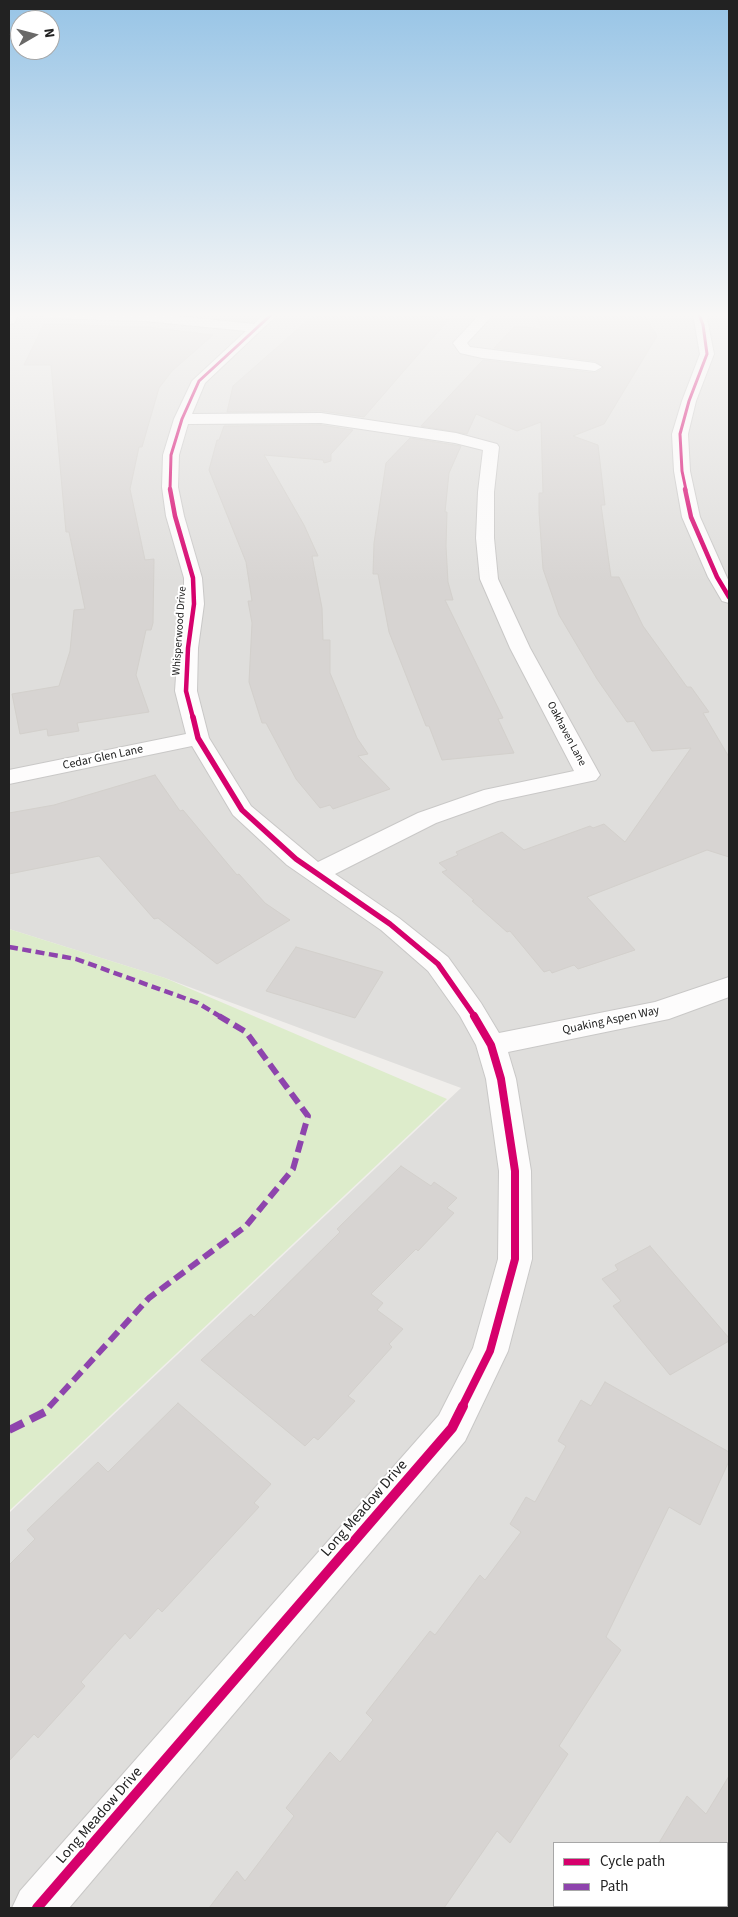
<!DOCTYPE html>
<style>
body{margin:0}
#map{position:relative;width:738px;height:1917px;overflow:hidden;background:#f0eeeb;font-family:"Source Sans 3",sans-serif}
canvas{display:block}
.frame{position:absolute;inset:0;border:10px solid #222;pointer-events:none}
.legend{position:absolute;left:553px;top:1842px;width:175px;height:65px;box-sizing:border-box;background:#fff;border:1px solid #a7a7a7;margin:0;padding:6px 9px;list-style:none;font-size:15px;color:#222}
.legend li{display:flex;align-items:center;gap:10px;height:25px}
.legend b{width:25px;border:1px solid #a7a7a7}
.north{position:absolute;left:10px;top:10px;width:50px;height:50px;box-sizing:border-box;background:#fff;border:1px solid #a7a7a7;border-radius:50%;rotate:82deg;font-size:14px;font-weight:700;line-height:20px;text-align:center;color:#222}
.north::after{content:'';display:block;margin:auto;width:18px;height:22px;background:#6a6968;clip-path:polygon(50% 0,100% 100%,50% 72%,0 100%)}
</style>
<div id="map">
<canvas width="738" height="1917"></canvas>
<div class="frame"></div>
<ul class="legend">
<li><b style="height:6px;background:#d6006c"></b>Cycle path</li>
<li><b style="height:6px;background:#8e44ad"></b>Path</li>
</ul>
<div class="north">N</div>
</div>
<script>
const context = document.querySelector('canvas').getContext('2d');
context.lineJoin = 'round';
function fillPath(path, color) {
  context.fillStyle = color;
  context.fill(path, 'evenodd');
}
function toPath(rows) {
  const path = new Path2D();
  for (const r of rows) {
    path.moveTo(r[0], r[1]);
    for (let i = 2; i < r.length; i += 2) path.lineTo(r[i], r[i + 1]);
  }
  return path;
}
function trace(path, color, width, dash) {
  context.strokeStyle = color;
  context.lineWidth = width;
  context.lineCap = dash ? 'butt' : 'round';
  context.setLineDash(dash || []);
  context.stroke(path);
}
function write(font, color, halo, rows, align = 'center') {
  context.font = font + ' "Source Sans 3",sans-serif';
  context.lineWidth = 4;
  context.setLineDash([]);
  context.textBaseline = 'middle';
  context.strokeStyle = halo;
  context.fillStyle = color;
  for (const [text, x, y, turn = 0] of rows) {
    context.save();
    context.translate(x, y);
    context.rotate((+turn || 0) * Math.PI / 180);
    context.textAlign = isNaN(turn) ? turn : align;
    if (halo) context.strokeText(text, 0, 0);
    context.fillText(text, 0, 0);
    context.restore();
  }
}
fillPath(toPath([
 [9,314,729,314,729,1908,9,1908,9,1513,461,1088,165,978,9,929],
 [554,1843,727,1843,727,1906,554,1906]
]), '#dfdedc');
fillPath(toPath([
 [9,929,165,978,447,1099,9,1511]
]), '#ddeccb');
const building = toPath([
 [315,314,405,314,449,319,364,417,321,411,227,412,233,386,315,314],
 [536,314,644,314,657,336,604,424,573,436,598,445,605,505,601,505,611,577,619,577,643,626,687,687,691,687,709,712,703,713,729,757,729,857,707,850,587,897,635,950,578,969,574,965,552,973,550,970,544,972,510,931,507,932,472,901,474,900,442,872,447,870,439,863,458,855,456,852,502,832,524,850,590,826,593,828,604,824,625,842,691,748,652,751,634,721,627,722,597,679,559,615,543,569,539,512,539,493,543,493,541,422,517,431,476,414,467,434,421,426,483,360,595,373,604,368,595,361,494,348,515,326,542,329,536,314],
 [44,324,147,327,213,335,172,371,159,388,142,447,139,447,130,489,145,560,154,559,153,623,151,630,146,630,136,675,149,712,77,723,79,731,48,736,47,729,20,734,12,694,59,686,70,651,74,610,85,609,69,532,66,532,51,365,24,365,44,324],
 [321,425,353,430,331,454,331,461,324,463,323,460,264,455,304,525,318,556,312,556,322,608,323,640,330,640,330,673,357,738,368,754,358,756,390,789,333,809,330,805,320,808,296,779,266,723,262,723,249,682,252,623,248,601,252,601,246,562,209,470,217,440,219,440,224,426,321,425],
 [410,438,461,446,449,473,445,512,447,512,446,546,448,582,453,600,445,600,503,718,498,719,514,753,442,760,429,726,426,726,389,632,378,574,373,574,374,543,386,463,410,438],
 [155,775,180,811,183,810,237,875,239,874,265,903,290,920,217,964,158,918,154,919,99,856,9,874,9,813,54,805,155,775],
 [296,947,383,972,355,1018,266,991,296,947],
 [401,1166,431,1186,434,1182,457,1198,447,1208,454,1213,418,1251,416,1249,371,1294,383,1303,377,1310,403,1329,389,1344,392,1347,348,1396,355,1401,318,1440,314,1437,305,1446,201,1360,251,1314,254,1317,340,1232,337,1229,401,1166],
 [650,1246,729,1338,729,1341,670,1375,613,1306,621,1301,602,1279,618,1270,615,1265,650,1246],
 [605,1382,729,1452,729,1461,700,1525,669,1507,606,1637,621,1650,559,1746,568,1754,510,1843,497,1831,444,1908,209,1908,237,1871,245,1881,294,1816,286,1808,330,1752,340,1762,373,1720,366,1713,430,1631,435,1635,480,1575,485,1580,521,1532,510,1524,526,1497,535,1502,566,1446,558,1441,581,1400,591,1406,605,1382],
 [178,1403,271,1484,254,1503,259,1507,162,1612,158,1608,130,1639,125,1633,81,1682,85,1686,38,1738,34,1734,9,1761,9,1565,35,1539,27,1530,98,1462,108,1472,178,1403],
 [729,1776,729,1843,659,1843,687,1796,706,1814,729,1776]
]);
fillPath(building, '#d7d4d2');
trace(building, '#d3d0cc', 1);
const minor = toPath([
 [9,314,18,314,14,323,9,324,9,314],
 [40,314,158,314,254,324,264,314,278,314,205,383,192,414,321,413,456,433,497,444,499,447,494,492,494,538,498,579,530,648,600,775,596,780,498,801,436,823,335,874,399,918,448,957,481,1003,499,1033,655,1002,729,977,729,997,669,1019,508,1052,516,1079,531,1171,532,1259,508,1351,465,1441,69,1908,12,1908,20,1891,439,1415,473,1348,498,1259,499,1171,486,1079,476,1045,460,1016,428,971,381,930,287,865,233,815,192,746,9,784,9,770,186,734,175,691,178,648,184,604,184,578,166,516,162,487,163,455,174,419,192,381,246,331,145,321,46,318,40,314],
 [321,423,455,443,483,450,478,492,476,538,480,579,510,648,574,771,484,790,418,813,318,862,251,806,209,738,197,691,198,648,204,604,202,578,184,516,178,487,179,455,188,424,321,423],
 [480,314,494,314,467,343,470,347,595,363,602,367,595,371,482,358,460,353,453,343,480,314]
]);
const tertiary = toPath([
 [693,314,706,314,714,354,696,401,688,434,690,471,700,517,729,582,729,603,722,601,708,577,682,517,674,471,672,434,682,401,700,354,693,314]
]);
trace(minor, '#c9c8c7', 2);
trace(tertiary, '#c9c8c7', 2);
fillPath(minor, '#fdfcfc');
fillPath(tertiary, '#fdfcfc');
trace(toPath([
 [9,947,76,959,198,1003,221,1017]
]), '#8e44ad', 4.5, [9, 4.5]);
trace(toPath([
 [49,1407,149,1298,246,1226,293,1169,308,1116,246,1032,219,1016]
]), '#8e44ad', 6, [12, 6]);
trace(toPath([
 [9,1430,45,1412,50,1406]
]), '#8e44ad', 8, [16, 8]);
trace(toPath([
 [170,490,171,455,182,419,199,381,272,314],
 [686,490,682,471,680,434,689,401,707,354,703,325,699,314]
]), '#d6006c', 3);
trace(toPath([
 [170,489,175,516,193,578,194,604,188,648,186,691,193,718],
 [685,489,691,517,717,577,729,597]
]), '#d6006c', 4.5);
trace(toPath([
 [193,717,198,738,242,810,296,859,390,924,438,964,475,1017]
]), '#d6006c', 5.5);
trace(toPath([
 [462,1407,490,1351,515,1259,515,1171,501,1079,491,1045,474,1016]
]), '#d6006c', 8);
trace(toPath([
 [37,1908,452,1428,463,1406]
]), '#d6006c', 10);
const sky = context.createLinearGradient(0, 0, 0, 583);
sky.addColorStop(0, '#97c4e6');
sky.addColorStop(0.54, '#f8f7f6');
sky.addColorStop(1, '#f8f7f600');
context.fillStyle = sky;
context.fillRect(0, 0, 738, 583);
write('11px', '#222', '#fff', [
 ["Whisperwood Drive",180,631,-86],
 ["Oakhaven Lane",566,734,62]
]);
write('12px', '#222', '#fff', [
 ["Cedar Glen Lane",103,758,-12],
 ["Quaking Aspen Way",611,1021,-12]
]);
write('15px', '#222', '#fff', [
 ["Long Meadow Drive",365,1509,-49],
 ["Long Meadow Drive",100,1816,-49]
]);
</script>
